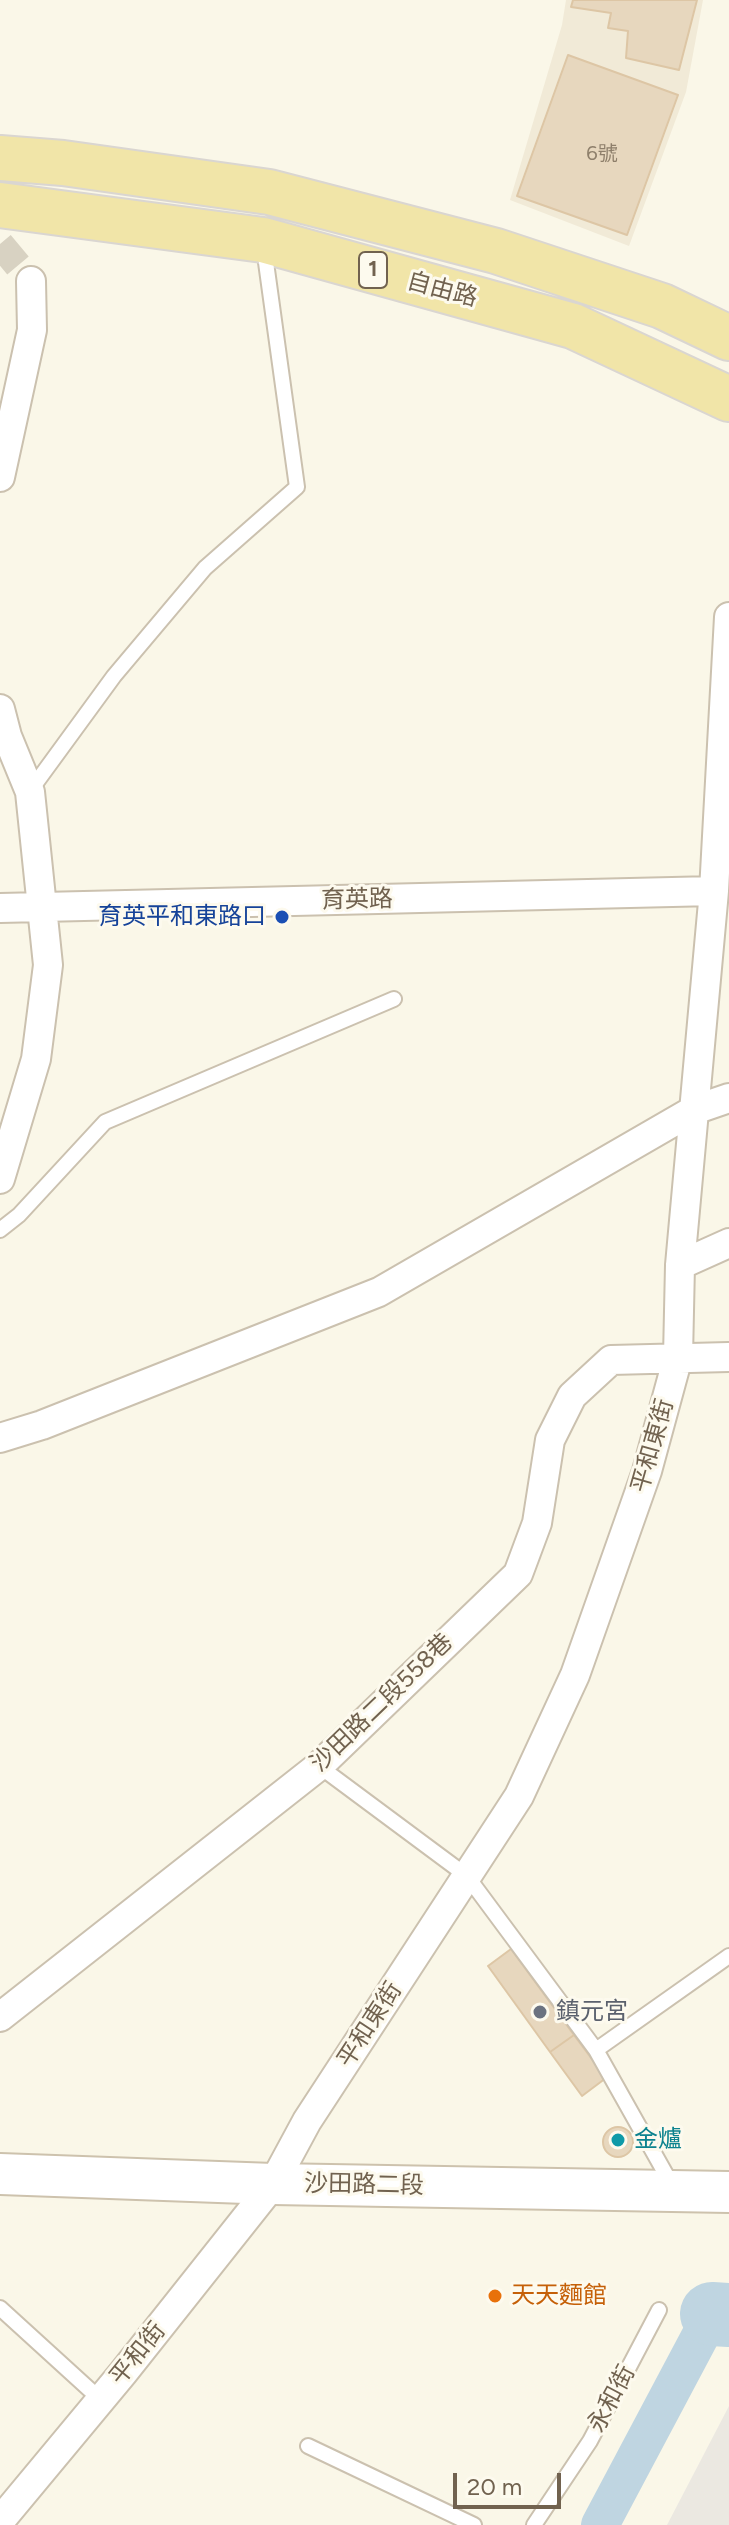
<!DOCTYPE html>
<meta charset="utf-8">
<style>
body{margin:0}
#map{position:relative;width:729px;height:2525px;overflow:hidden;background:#faf7e8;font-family:Figtree,sans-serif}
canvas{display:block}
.scale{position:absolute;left:453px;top:2473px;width:108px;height:36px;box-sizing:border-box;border:4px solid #71624f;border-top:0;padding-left:10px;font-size:24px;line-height:28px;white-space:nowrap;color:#71624f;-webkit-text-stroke:6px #fdfaee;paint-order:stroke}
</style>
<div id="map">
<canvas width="729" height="2525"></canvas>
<div class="scale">20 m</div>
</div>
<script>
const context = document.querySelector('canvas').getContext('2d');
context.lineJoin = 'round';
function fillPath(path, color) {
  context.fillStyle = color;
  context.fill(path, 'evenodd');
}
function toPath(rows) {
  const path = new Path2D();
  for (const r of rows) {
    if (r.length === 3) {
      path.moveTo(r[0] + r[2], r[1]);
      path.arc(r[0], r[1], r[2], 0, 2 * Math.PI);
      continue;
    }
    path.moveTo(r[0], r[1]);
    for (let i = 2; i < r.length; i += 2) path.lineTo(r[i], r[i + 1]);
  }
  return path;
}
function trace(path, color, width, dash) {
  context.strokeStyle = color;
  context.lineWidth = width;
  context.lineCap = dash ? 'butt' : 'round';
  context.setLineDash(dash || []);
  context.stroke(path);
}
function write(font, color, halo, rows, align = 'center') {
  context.font = font + ' Figtree,"Noto Sans TC",sans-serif';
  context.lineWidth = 6;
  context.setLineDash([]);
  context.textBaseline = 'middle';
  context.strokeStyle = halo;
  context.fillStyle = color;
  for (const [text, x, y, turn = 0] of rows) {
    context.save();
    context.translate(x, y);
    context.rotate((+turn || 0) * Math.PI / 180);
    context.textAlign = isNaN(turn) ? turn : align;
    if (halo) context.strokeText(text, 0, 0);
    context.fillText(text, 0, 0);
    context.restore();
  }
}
fillPath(toPath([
 [566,0,703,0,686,92,629,246,510,200,562,25]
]), '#f1ead7');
fillPath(toPath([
 [729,2406,729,2525,667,2525]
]), '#ebe8e1');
trace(toPath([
 [600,2525,712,2314]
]), '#bfd5e1', 38);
trace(toPath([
 [712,2314,729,2315]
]), '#bfd5e1', 64);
const building = toPath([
 [573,0,697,0,679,70,626,58,628,31,608,28,611,13,571,7,573,0],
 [568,55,678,95,627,235,517,196,568,55],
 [511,1949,574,2035,550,2052,488,1966,511,1949],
 [574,2035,606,2078,582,2096,550,2052,574,2035],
 [618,2142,15]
]);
fillPath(building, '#e7d7be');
trace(building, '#ddc6a5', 2);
trace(toPath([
 [0,244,31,281]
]), '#d8d2c2', 28, [28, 14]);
const lane = toPath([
 [30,791,114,676,205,568,297,487,264,248],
 [0,1230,19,1215,105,1122,394,999],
 [319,1766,467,1876,596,2050,673,2187],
 [596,2050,729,1956],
 [0,2308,101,2400],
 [308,2446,474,2525],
 [534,2525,590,2441,659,2310]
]);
const street = toPath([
 [0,477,32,330,31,281],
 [0,709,7,736,30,792,48,965,36,1059,0,1179],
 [0,908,714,891],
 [680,1265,729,1243],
 [0,1438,42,1425,379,1292,694,1110,729,1098],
 [0,2017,319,1766,518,1574,537,1523,550,1440,572,1396,611,1360,729,1357],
 [0,2521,123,2373,273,2184,307,2121,519,1796,575,1675,647,1471,678,1357,680,1265,714,891,729,617]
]);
const secondary = toPath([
 [0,2174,273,2184,729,2192]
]);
const primary = toPath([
 [0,158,63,163,269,192,496,251,662,306,729,338],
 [0,205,263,240,573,326,729,399]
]);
trace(lane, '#cbc1af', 18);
trace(street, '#cbc1af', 32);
trace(secondary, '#cdc2ad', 44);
trace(primary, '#dad6d1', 48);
trace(lane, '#fff', 14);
trace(street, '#fff', 28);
trace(secondary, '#fff', 40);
trace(primary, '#f1e5a8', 44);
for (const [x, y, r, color] of [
 [282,917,8,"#1a4fb4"],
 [540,2012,8,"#6b7280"],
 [618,2140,8,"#0f9aa8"],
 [495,2296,8,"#e8710a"]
]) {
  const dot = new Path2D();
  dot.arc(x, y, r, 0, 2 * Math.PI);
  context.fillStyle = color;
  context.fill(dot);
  trace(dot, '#fdfaee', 3);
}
write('20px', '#8e7f6b', null, [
 ["6號",602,154]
]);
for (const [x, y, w] of [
 [373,270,28]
]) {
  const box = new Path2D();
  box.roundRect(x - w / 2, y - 18, w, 36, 6);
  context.fillStyle = '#fdfaee';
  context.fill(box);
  trace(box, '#71624f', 2);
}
write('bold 22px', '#71624f', null, [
 ["1",373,270]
]);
write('24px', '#71624f', '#fdfaee', [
 ["自由路",442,290,15],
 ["育英路",357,900,-1],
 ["平和東街",653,1446,-74],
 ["沙田路二段558巷",382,1703,-44],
 ["平和東街",370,2025,-57],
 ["沙田路二段",364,2185,1],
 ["平和街",138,2354,-51],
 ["永和街",612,2399,-62]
]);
write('24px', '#164399', '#fdfaee', [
 ["育英平和東路口",266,917]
], 'right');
write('24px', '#5b616d', '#fdfaee', [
 ["鎮元宮",556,2012]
], 'left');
write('24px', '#0d838f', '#fdfaee', [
 ["金爐",634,2140]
], 'left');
write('24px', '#c56008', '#fdfaee', [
 ["天天麵館",511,2296]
], 'left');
</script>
